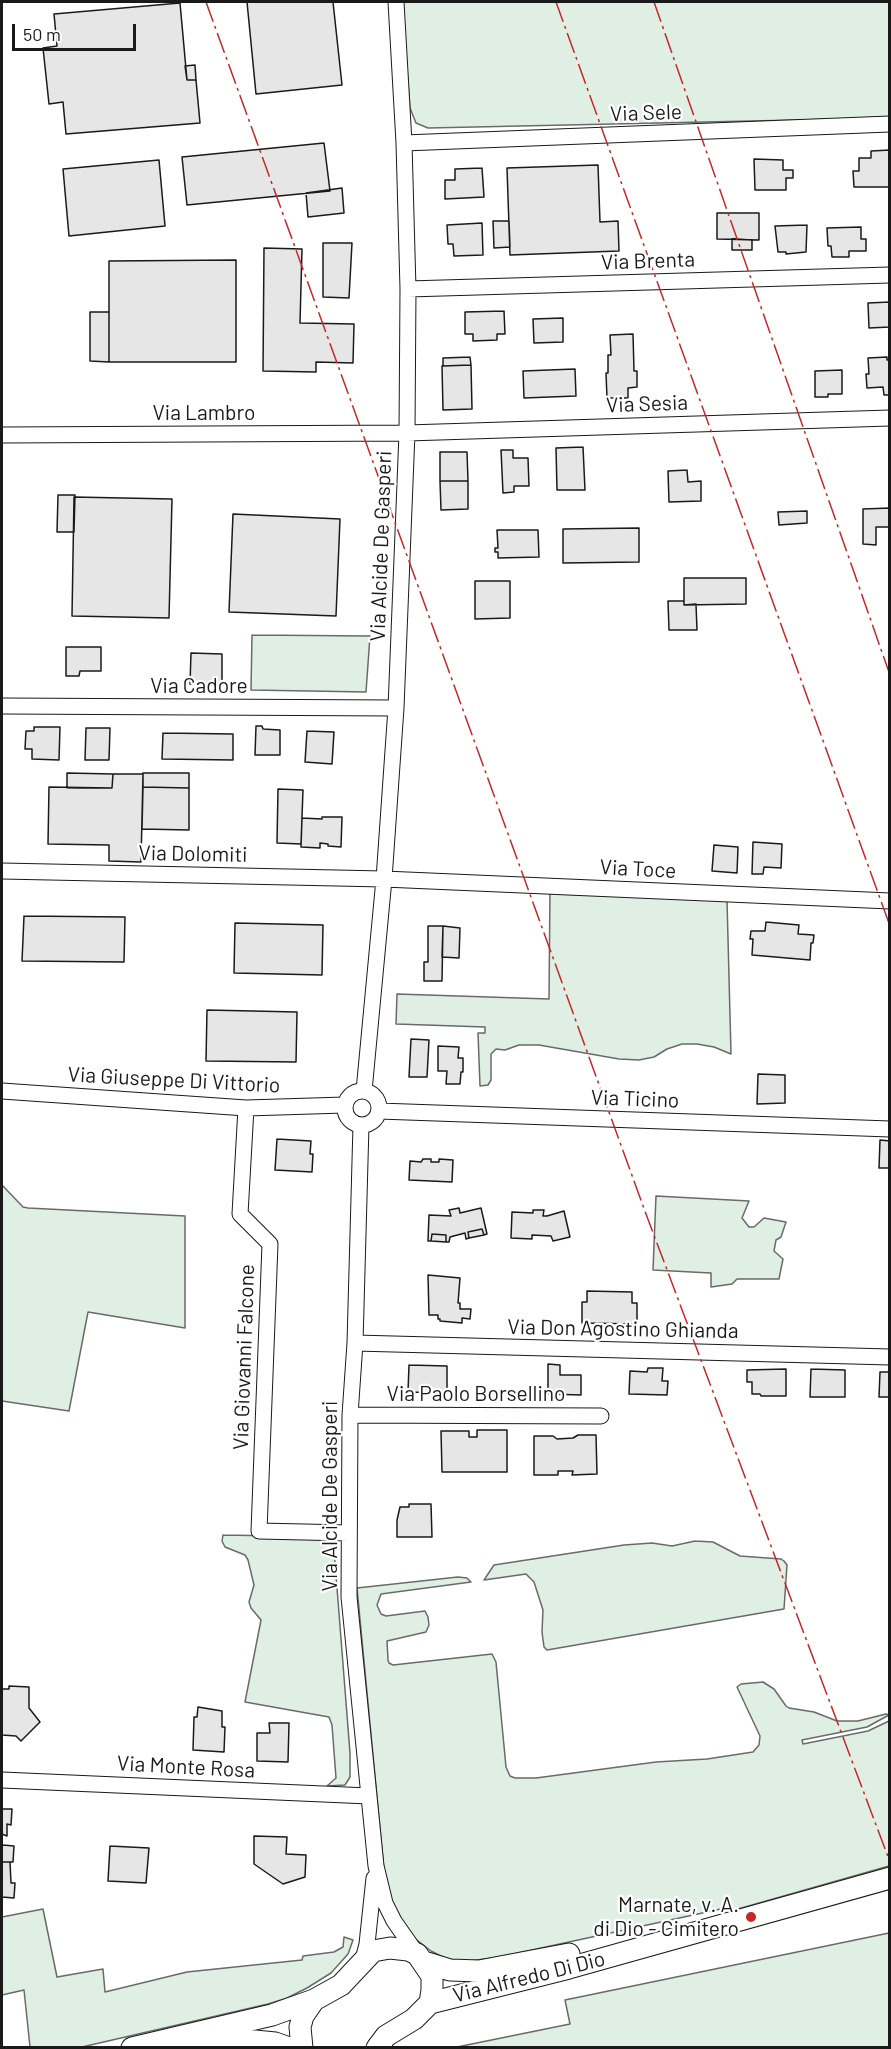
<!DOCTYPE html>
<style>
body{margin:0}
#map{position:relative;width:891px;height:2049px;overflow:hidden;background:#fff;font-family:Barlow,sans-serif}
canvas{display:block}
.frame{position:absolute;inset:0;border:3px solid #1a1a1a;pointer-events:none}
.scale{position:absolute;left:12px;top:24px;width:124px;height:27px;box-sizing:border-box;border:3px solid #1a1a1a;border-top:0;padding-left:8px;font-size:18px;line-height:21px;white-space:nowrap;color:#1a1a1a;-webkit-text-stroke:4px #fff;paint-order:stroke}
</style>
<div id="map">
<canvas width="891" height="2049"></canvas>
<div class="frame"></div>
<div class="scale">50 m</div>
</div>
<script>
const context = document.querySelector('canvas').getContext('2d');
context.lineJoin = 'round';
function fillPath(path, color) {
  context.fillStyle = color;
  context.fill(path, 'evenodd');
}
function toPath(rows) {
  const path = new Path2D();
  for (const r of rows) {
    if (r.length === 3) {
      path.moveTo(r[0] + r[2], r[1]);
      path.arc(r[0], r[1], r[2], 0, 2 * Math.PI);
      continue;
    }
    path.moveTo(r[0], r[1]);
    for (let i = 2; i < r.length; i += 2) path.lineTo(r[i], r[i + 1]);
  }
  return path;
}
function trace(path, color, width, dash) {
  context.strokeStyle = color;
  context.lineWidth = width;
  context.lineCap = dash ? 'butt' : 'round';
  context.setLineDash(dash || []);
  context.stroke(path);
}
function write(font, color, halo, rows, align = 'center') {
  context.font = font + ' Barlow,sans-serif';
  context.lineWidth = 4.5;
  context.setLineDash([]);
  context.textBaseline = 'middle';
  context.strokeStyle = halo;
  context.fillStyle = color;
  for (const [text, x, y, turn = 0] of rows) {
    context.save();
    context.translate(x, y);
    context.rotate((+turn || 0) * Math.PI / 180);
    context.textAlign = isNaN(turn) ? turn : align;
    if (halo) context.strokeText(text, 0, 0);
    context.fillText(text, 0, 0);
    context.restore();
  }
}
const green = toPath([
 [402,2,889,2,889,118,428,128,416,123,410,108,402,2],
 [252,635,370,636,366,692,251,690,252,635],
 [550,890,727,900,731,1054,714,1047,697,1044,682,1044,667,1049,654,1057,639,1060,619,1059,539,1045,519,1045,505,1050,496,1049,491,1054,491,1080,488,1085,480,1086,478,1033,485,1033,485,1027,396,1024,397,994,549,999,550,890],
 [2,1185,23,1207,28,1208,185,1216,185,1328,88,1312,69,1411,2,1401,2,1185],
 [656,1196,749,1201,742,1218,749,1227,754,1227,764,1218,786,1222,781,1237,776,1240,774,1251,783,1259,779,1279,737,1279,732,1284,711,1287,711,1273,653,1270,656,1196],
 [223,1535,333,1537,350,1753,350,1777,345,1785,327,1786,336,1778,332,1725,329,1717,245,1702,261,1620,251,1608,249,1602,254,1585,248,1560,245,1555,225,1547,222,1541,223,1535],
 [695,1541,713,1542,740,1556,781,1559,784,1561,787,1565,784,1609,547,1650,544,1647,542,1632,543,1610,534,1582,526,1574,484,1580,494,1565,624,1545,652,1543,672,1546,695,1541],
 [458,1577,467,1578,471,1582,381,1594,377,1605,381,1614,386,1616,425,1611,428,1617,429,1625,426,1632,387,1641,388,1660,389,1663,393,1665,492,1654,496,1662,506,1767,510,1776,515,1778,536,1778,656,1762,707,1759,753,1752,759,1745,760,1736,737,1687,741,1684,763,1682,774,1689,786,1706,789,1708,814,1712,837,1721,858,1721,886,1714,889,1715,867,1727,802,1740,803,1744,868,1731,889,1721,889,1866,731,1911,730,1907,500,1957,462,1962,449,1960,431,1951,413,1937,394,1911,384,1870,357,1588,458,1577],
 [43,1909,57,1977,103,1969,105,1992,187,1972,302,1960,303,1956,334,1952,343,1947,344,1937,353,1940,348,1954,331,1973,307,1988,287,1998,268,2004,82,2047,30,2047,24,1990,2,1995,2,1917,43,1909],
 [889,1933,889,2047,457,2047,570,2024,565,2000,889,1933]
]);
fillPath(green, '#e0efe3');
trace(green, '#6a6a6a', 1.5);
const building = toPath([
 [247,2,333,2,342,85,256,94,247,2],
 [180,3,187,80,196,80,200,123,66,134,63,102,49,104,43,48,57,46,54,14,180,3],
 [195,65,196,80,187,80,185,66,195,65],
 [324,143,330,191,187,205,182,157,324,143],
 [890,150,890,187,854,187,853,171,859,171,859,158,871,158,871,151,890,150],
 [754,159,783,160,783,170,793,170,793,178,786,178,786,190,755,190,754,159],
 [159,160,165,226,69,236,63,169,159,160],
 [598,165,600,222,618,221,619,251,510,255,507,168,598,165],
 [482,168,484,197,445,199,445,180,455,180,455,169,482,168],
 [342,188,344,213,308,217,306,193,342,188],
 [717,213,759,213,759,240,717,239,717,213],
 [493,221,509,221,510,247,494,248,493,221],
 [482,223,483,255,454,256,453,244,448,244,447,225,482,223],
 [807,225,806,252,786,254,786,252,778,252,775,226,807,225],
 [861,227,861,239,866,239,866,251,849,251,849,257,832,257,831,246,828,246,827,228,861,227],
 [732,239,752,240,752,250,732,250,732,239],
 [323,243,352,243,349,298,323,297,323,243],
 [264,248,302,249,300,323,354,324,353,363,316,362,316,372,263,371,264,248],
 [236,260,236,362,109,362,109,261,236,260],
 [890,302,890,327,869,328,868,303,890,302],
 [504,311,505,334,497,334,497,340,473,341,473,334,465,334,465,312,504,311],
 [90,312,109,312,109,362,90,361,90,312],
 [563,318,563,342,534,343,533,319,563,318],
 [633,334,634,371,637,371,637,387,628,388,628,398,607,398,606,373,608,373,608,355,611,355,610,335,633,334],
 [470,357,471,365,443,366,443,358,470,357],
 [887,357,887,360,890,360,890,395,884,395,883,387,867,388,866,374,869,374,868,358,887,357],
 [471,365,472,409,443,410,442,366,471,365],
 [575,369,576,396,524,398,523,371,575,369],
 [842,370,842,394,828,394,828,397,815,397,815,371,842,370],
 [583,447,585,490,557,490,556,448,583,447],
 [501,450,513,450,513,458,528,458,529,486,514,486,514,492,503,493,501,450],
 [440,452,467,452,468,481,440,481,440,452],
 [687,470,688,482,701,481,701,501,669,502,668,471,687,470],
 [440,481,468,481,468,509,441,510,440,481],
 [58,495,75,495,74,532,57,532,58,495],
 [74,497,172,499,169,618,72,616,74,497],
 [890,508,890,527,876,527,876,545,863,544,863,509,890,508],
 [807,511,807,523,779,525,778,512,807,511],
 [233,514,340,519,336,616,229,612,233,514],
 [639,528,639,562,563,563,563,529,639,528],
 [497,530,538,530,539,557,498,558,498,552,495,552,495,548,498,548,497,530],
 [684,578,746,578,746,604,684,605,684,578],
 [475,581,510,581,510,618,475,619,475,581],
 [668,601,684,601,684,605,696,604,697,630,669,630,668,601],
 [66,647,101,647,101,671,80,671,79,676,66,676,66,647],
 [191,653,222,654,222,685,190,684,191,653],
 [256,726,262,726,263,729,280,730,280,755,255,755,256,726],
 [34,727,60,727,59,760,32,759,32,749,25,749,26,731,34,731,34,727],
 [86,728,110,728,109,760,85,760,86,728],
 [307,731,334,732,332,764,305,762,307,731],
 [163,733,233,734,233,760,162,759,163,733],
 [67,773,113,774,112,788,67,788,67,773],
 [143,773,189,773,189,788,143,787,143,773],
 [113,774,143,774,141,862,109,861,109,845,48,844,49,787,112,788,113,774],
 [143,787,189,788,189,830,142,829,143,787],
 [278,789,303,790,301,844,277,843,278,789],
 [322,817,342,817,341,847,328,846,328,844,320,843,320,848,301,847,302,818,322,819,322,817],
 [753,842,782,844,781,868,764,867,763,874,752,874,753,842],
 [714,845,738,847,737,873,712,871,714,845],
 [24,916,125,917,124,962,22,961,24,916],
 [766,922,799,925,798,934,814,935,813,943,811,943,810,960,752,955,753,939,750,939,751,931,765,931,766,922],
 [235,923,323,925,322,975,234,973,235,923],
 [428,926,443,926,442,981,424,981,424,962,428,962,428,926],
 [443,926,460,928,459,958,442,957,443,926],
 [207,1010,297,1012,296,1062,206,1061,207,1010],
 [411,1039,429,1040,427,1077,409,1077,411,1039],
 [438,1046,459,1047,458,1058,463,1058,463,1072,461,1072,460,1084,446,1084,447,1071,438,1071,438,1046],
 [758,1074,785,1075,785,1103,757,1104,758,1074],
 [277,1139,311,1141,310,1154,313,1154,312,1172,275,1170,277,1139],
 [880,1140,890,1141,890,1168,879,1168,880,1140],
 [423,1159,431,1159,431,1162,439,1162,439,1159,453,1160,452,1182,409,1180,410,1161,421,1162,423,1159],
 [459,1208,460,1213,481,1208,487,1234,484,1235,482,1229,468,1232,469,1238,466,1239,465,1233,450,1237,449,1242,446,1242,446,1235,432,1234,431,1241,428,1241,429,1215,451,1216,449,1210,459,1208],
 [533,1210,544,1210,543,1216,547,1216,564,1211,570,1237,553,1241,551,1236,532,1235,532,1239,511,1238,512,1212,533,1213,533,1210],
 [482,1229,484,1235,469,1238,468,1232,482,1229],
 [432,1234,446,1235,446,1242,431,1241,432,1234],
 [428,1275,460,1278,458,1303,460,1303,460,1309,471,1309,470,1319,462,1318,462,1323,440,1321,440,1319,438,1319,438,1315,429,1315,428,1275],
 [587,1291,632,1292,632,1303,637,1303,637,1324,582,1323,582,1302,587,1302,587,1291],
 [548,1364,560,1365,560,1375,581,1375,581,1395,548,1394,548,1364],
 [409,1365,447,1366,447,1393,408,1392,409,1365],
 [648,1368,663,1368,662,1381,668,1381,667,1395,629,1394,630,1371,647,1372,648,1368],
 [786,1369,786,1396,761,1396,760,1394,752,1394,752,1382,747,1382,747,1370,786,1369],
 [811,1369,845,1370,845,1397,810,1397,811,1369],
 [880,1372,890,1372,890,1397,879,1397,880,1372],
 [477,1430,507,1430,507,1472,442,1472,441,1431,469,1431,469,1437,477,1437,477,1430],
 [578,1435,596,1435,597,1474,572,1475,573,1471,558,1471,558,1475,534,1475,534,1436,553,1436,557,1439,573,1438,578,1435],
 [431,1504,432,1537,397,1537,397,1520,400,1507,409,1507,409,1504,431,1504],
 [9,1686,29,1687,29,1708,40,1722,21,1741,16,1736,2,1735,2,1689,9,1689,9,1686],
 [198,1707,222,1711,222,1727,225,1727,224,1752,193,1750,194,1717,197,1717,198,1707],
 [269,1723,289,1723,288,1762,257,1761,257,1733,270,1733,269,1723],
 [2,1809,12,1809,11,1825,7,1824,7,1836,2,1834,2,1809],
 [254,1836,287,1837,286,1854,306,1855,305,1877,283,1884,254,1864,254,1836],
 [3,1845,14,1846,13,1862,2,1862,2,1847,3,1845],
 [110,1846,149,1848,146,1883,108,1881,110,1846],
 [2,1862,10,1862,11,1883,15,1883,14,1898,2,1897,2,1862]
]);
fillPath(building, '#e6e6e6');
trace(building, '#1a1a1a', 1.5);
const street = toPath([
 [404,143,890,124],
 [408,289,890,275],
 [2,435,407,433,890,418],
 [2,706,396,708],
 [2,871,384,879,890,901],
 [2,1091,246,1108,345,1105],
 [364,1091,384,879,396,708,407,433,408,289,404,143,396,2],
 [362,1108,17],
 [246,1108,240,1214,270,1244,259,1531,349,1533],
 [379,1111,890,1129],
 [361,1125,355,1343,350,1415,349,1597,376,1866,385,1903,394,1921,417,1954],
 [355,1343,890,1357],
 [350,1415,601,1416],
 [2,1780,369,1796],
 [363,1960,367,1944,374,1878]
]);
const secondary = toPath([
 [424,1962,450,1970,479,1971,569,1954],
 [430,2003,569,1968,890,1878],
 [132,2048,272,2015,314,2000],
 [193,2048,255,2041,275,2043,289,2048],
 [302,2048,300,2027,303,2016,314,2000,341,1985,373,1951,390,1948,408,1950,417,1954,432,1976,432,1990,430,2003,414,2019,386,2036,377,2048]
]);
trace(street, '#1a1a1a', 17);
trace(secondary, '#1a1a1a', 23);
trace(street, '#fff', 15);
trace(secondary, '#fff', 21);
trace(toPath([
 [206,2,646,1214,890,1862],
 [556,2,890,926],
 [654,2,890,675]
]), '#c62828', 1.5, [21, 4.5, 3, 4.5]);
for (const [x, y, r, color] of [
 [751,1917,6,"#c62828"]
]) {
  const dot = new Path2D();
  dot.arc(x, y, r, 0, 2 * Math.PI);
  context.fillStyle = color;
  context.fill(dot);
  trace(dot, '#fff', 2);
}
write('21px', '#1a1a1a', '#fff', [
 ["Via Sele",646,113,-2],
 ["Via Brenta",648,261,-2],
 ["Via Sesia",647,404,-2],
 ["Via Lambro",204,413],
 ["Via Alcide De Gasperi",381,546,-88],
 ["Via Cadore",199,686],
 ["Via Dolomiti",193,854,1],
 ["Via Toce",638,869,3],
 ["Via Giuseppe Di Vittorio",174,1080,3],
 ["Via Ticino",635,1099,2],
 ["Via Don Agostino Ghianda",623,1329,1],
 ["Via Giovanni Falcone",244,1357,-88],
 ["Via Paolo Borsellino",476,1394],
 ["Via Alcide De Gasperi",330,1496,-90],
 ["Via Monte Rosa",186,1767,3],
 ["Via Alfredo Di Dio",529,1977,-14]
]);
write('21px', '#1a1a1a', '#fff', [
 ["Marnate, v. A.",739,1905],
 ["di Dio - Cimitero",739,1929]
], 'right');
</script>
